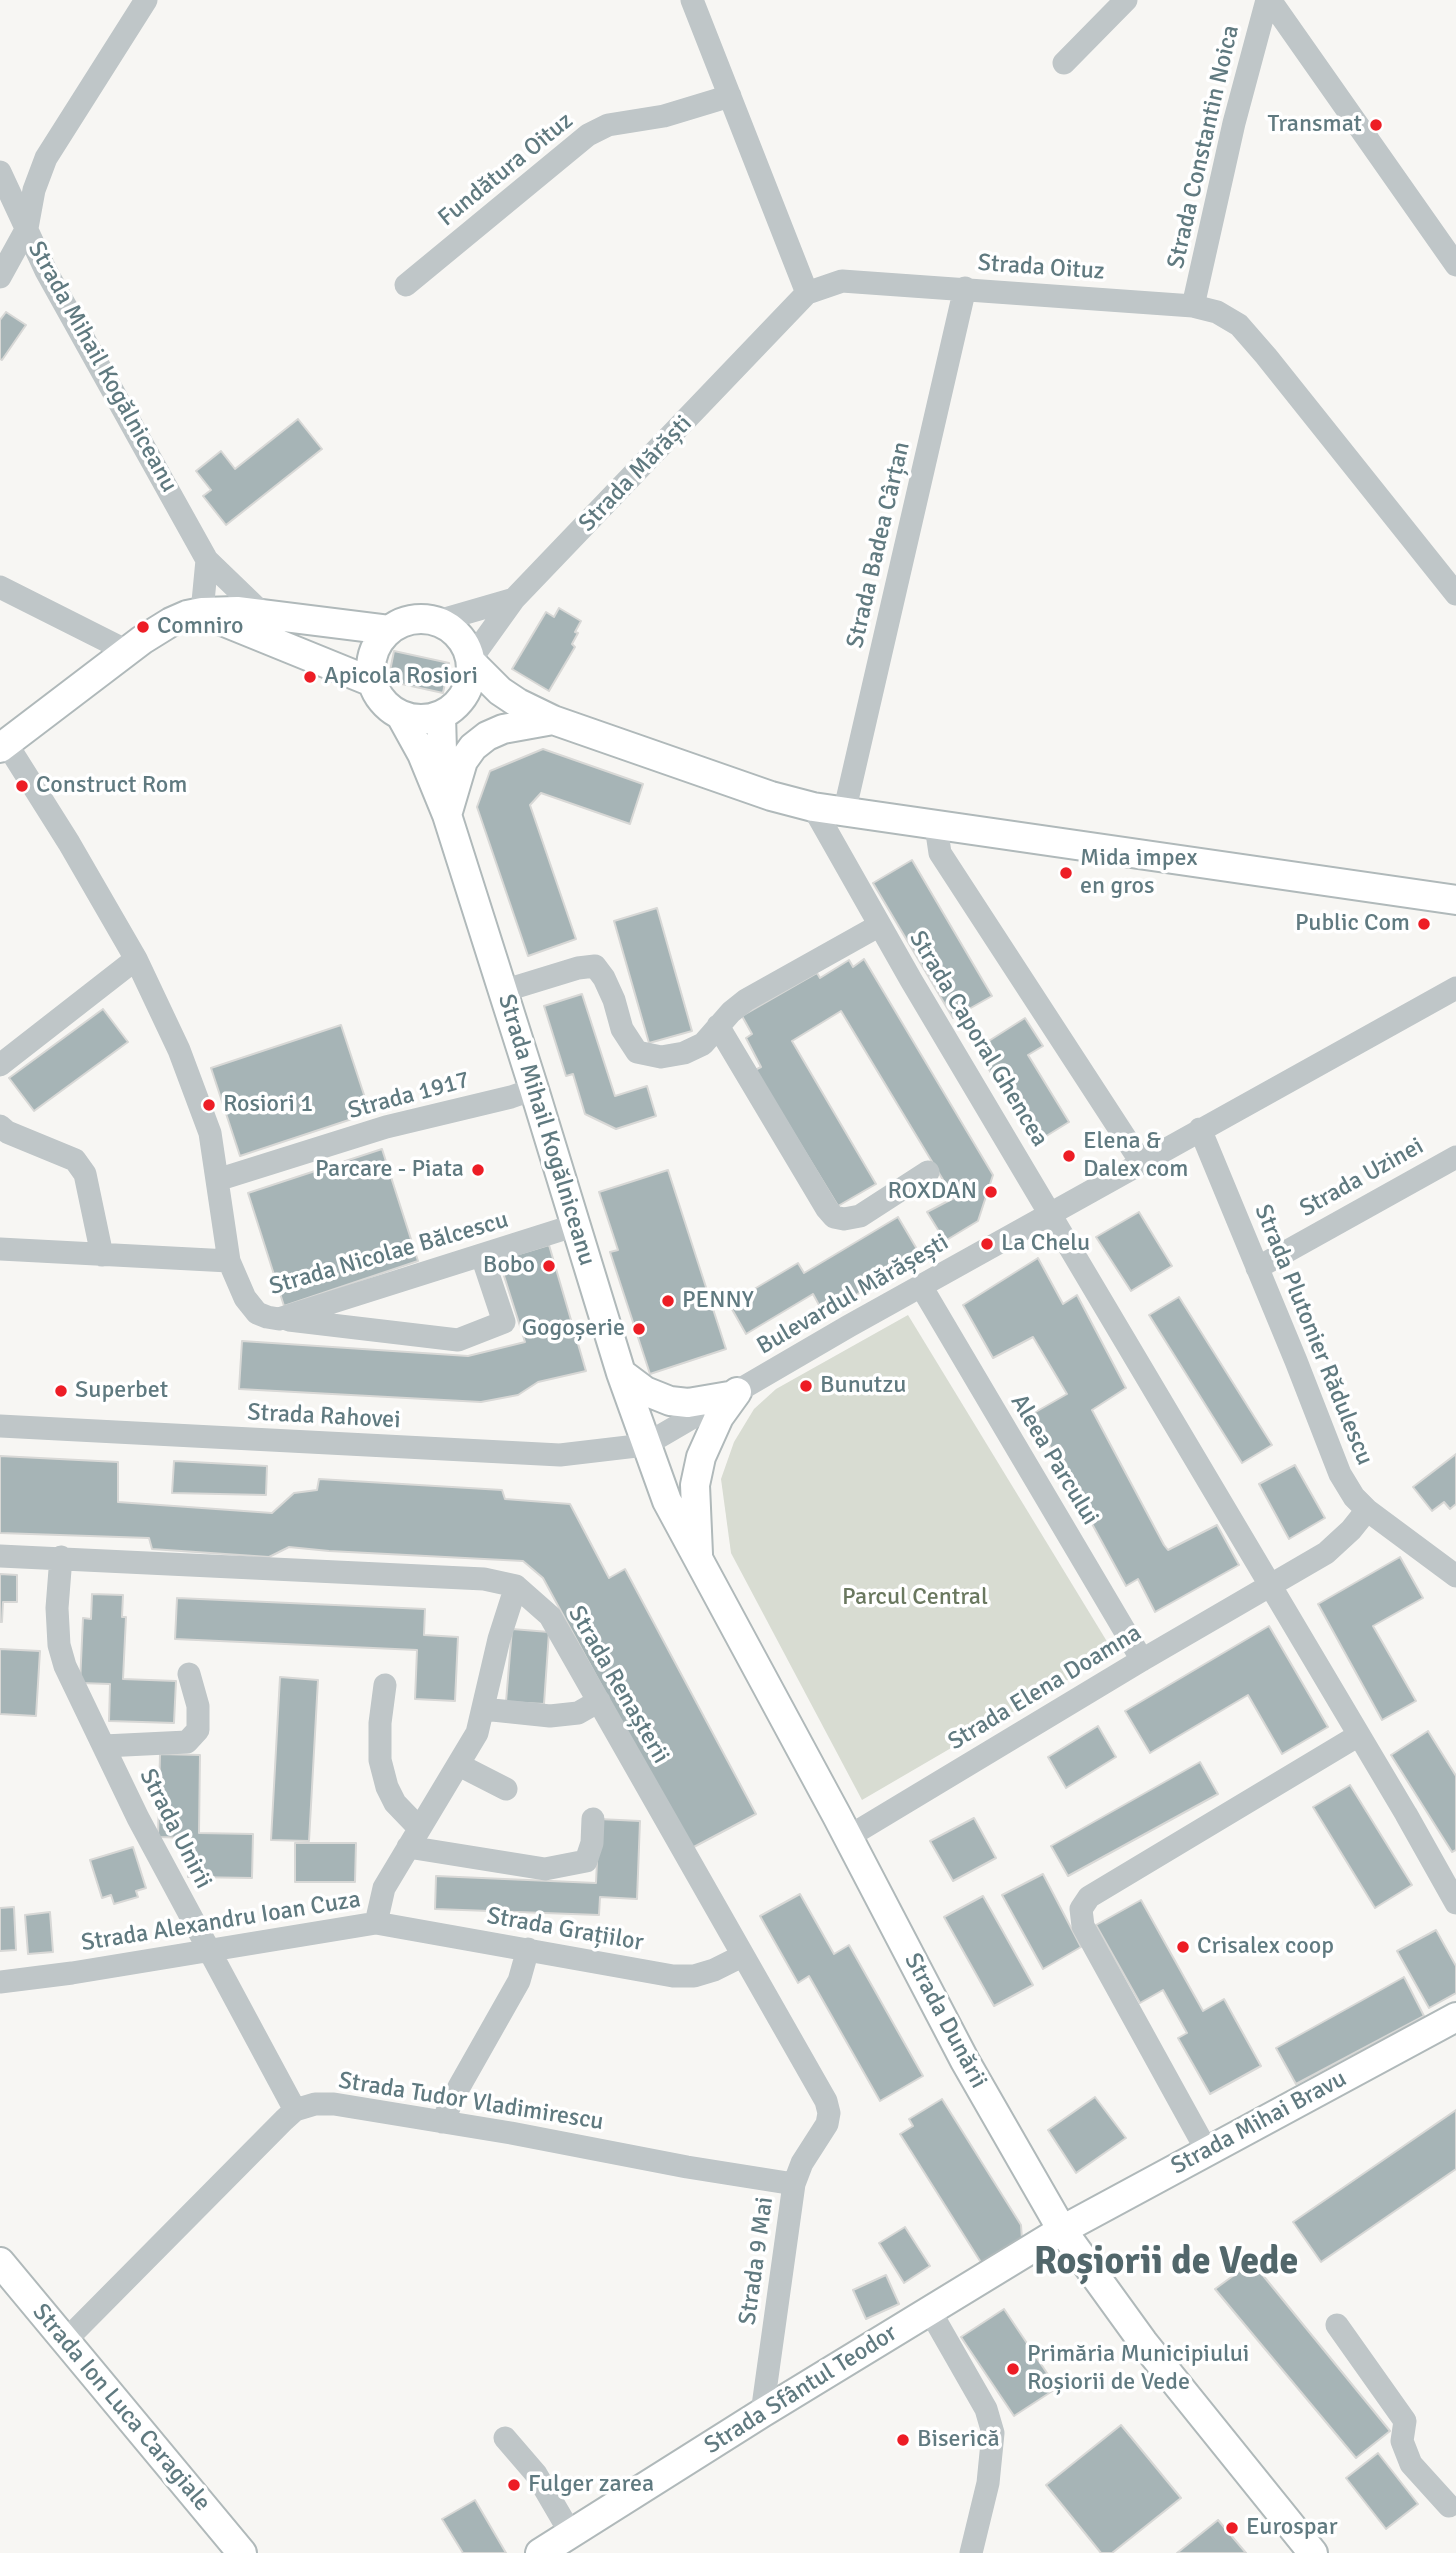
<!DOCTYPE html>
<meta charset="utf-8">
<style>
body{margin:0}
canvas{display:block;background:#f7f6f3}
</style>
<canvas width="1456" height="2553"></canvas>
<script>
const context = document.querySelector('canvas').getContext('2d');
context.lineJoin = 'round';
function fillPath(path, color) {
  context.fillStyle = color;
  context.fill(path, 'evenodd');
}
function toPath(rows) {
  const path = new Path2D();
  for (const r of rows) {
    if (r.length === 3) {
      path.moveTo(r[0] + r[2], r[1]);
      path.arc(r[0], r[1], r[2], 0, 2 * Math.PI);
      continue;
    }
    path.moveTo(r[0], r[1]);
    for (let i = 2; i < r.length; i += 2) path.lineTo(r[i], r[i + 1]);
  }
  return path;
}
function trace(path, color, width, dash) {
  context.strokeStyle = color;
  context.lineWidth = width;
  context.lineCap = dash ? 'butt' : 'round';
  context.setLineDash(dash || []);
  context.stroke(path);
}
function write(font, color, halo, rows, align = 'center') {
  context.font = font + ' Signika,sans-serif';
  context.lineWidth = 7;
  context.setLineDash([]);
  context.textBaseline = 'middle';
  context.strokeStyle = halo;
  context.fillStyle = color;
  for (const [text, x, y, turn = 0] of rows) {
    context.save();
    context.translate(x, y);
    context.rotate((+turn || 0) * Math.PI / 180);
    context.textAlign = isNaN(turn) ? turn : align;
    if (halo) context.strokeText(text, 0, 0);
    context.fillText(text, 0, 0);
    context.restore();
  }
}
fillPath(toPath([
 [908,1315,1114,1653,862,1800,731,1553,721,1479,734,1442,754,1409,776,1389]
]), '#d8dcd2');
const building = toPath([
 [6,312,26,325,2,360,0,359,0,320,6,312],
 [298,419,322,449,226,525,203,496,211,490,196,471,221,451,235,469,298,419],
 [559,608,581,621,575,632,578,633,572,644,575,647,549,691,512,669,546,612,554,617,559,608],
 [394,651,449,663,443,693,388,681,394,651],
 [543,749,643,784,630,824,541,793,530,805,576,939,528,956,477,807,490,771,543,749],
 [912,860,992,996,953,1018,873,883,912,860],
 [657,908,692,1031,649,1043,614,921,657,908],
 [864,959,993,1175,978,1221,945,1241,927,1212,954,1198,841,1011,792,1041,876,1184,838,1206,755,1070,761,1067,746,1038,752,1034,742,1016,817,973,820,978,849,960,853,967,864,959],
 [582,994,615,1096,647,1086,656,1116,616,1129,585,1114,573,1074,566,1076,544,1006,582,994],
 [103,1009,128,1042,34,1111,9,1078,103,1009],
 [1025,1018,1043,1046,1028,1055,1069,1122,1035,1143,981,1057,989,1052,984,1044,1025,1018],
 [341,1025,370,1113,240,1156,211,1068,341,1025],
 [382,1149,418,1261,284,1306,248,1193,382,1149],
 [668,1170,726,1349,650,1374,610,1252,618,1250,599,1192,668,1170],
 [1139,1212,1172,1266,1131,1291,1096,1237,1139,1212],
 [898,1217,921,1256,824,1314,813,1294,746,1334,729,1304,798,1263,804,1273,898,1217],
 [549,1245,586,1371,538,1382,518,1395,481,1402,239,1389,242,1341,468,1356,525,1342,499,1260,549,1245],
 [1038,1258,1063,1304,1077,1295,1126,1388,1092,1410,1164,1545,1168,1550,1217,1525,1239,1565,1155,1612,1138,1579,1126,1586,1032,1414,1067,1394,1033,1337,993,1358,963,1305,1038,1258],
 [1179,1297,1272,1445,1242,1463,1149,1315,1179,1297],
 [1456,1454,1456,1504,1450,1509,1444,1502,1432,1511,1413,1487,1456,1454],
 [0,1456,118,1462,118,1502,272,1513,294,1493,317,1490,319,1479,502,1490,505,1499,570,1504,609,1578,625,1569,756,1814,690,1849,543,1578,523,1561,329,1551,289,1547,269,1557,152,1549,149,1538,0,1533,0,1456],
 [174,1461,267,1466,266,1495,172,1493,174,1461],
 [1295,1465,1325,1518,1289,1539,1259,1484,1295,1465],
 [1400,1557,1423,1598,1373,1626,1416,1701,1382,1720,1318,1604,1400,1557],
 [0,1574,17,1575,17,1602,3,1602,2,1622,0,1622,0,1574],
 [92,1594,123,1595,122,1617,126,1617,123,1679,176,1681,174,1723,109,1721,110,1684,80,1683,83,1618,91,1619,92,1594],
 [177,1598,425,1609,424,1635,458,1637,455,1701,415,1699,417,1650,175,1639,177,1598],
 [1269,1626,1328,1727,1282,1754,1248,1695,1150,1753,1125,1711,1269,1626],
 [512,1629,549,1632,544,1704,506,1702,512,1629],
 [0,1649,40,1651,36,1716,0,1714,0,1649],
 [280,1677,318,1680,309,1841,271,1840,280,1677],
 [1098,1726,1116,1757,1066,1788,1048,1757,1098,1726],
 [1428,1731,1456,1776,1456,1850,1452,1852,1391,1755,1428,1731],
 [160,1754,200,1755,199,1833,253,1834,252,1878,188,1877,189,1838,158,1837,160,1754],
 [1200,1762,1218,1794,1068,1876,1051,1846,1200,1762],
 [1350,1785,1412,1885,1375,1908,1313,1807,1350,1785],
 [974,1818,996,1858,953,1881,930,1841,974,1818],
 [599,1819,640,1821,637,1899,600,1897,599,1915,435,1909,436,1876,596,1883,599,1819],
 [295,1843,356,1843,355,1882,295,1882,295,1843],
 [133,1847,146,1888,136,1891,138,1897,114,1904,111,1895,102,1898,90,1860,133,1847],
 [1043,1874,1081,1947,1043,1969,1002,1895,1043,1874],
 [800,1894,834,1954,849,1945,923,2076,880,2101,809,1976,798,1983,760,1916,800,1894],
 [983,1896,1033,1985,994,2006,944,1917,983,1896],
 [1141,1900,1203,2011,1224,1999,1261,2066,1210,2094,1178,2038,1187,2033,1163,1990,1140,2003,1096,1925,1141,1900],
 [14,1907,16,1950,0,1951,0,1908,14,1907],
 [50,1912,53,1952,28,1954,25,1915,50,1912],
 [1436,1930,1456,1966,1456,1993,1429,2008,1397,1951,1436,1930],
 [1404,1977,1424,2016,1296,2084,1276,2048,1404,1977],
 [1095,2097,1126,2138,1076,2173,1048,2130,1095,2097],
 [942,2099,1021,2225,1022,2239,982,2264,900,2134,913,2126,909,2119,942,2099],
 [1456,2110,1456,2169,1321,2262,1293,2222,1456,2110],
 [905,2227,930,2266,904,2283,879,2243,905,2227],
 [1252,2262,1390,2431,1356,2458,1215,2289,1252,2262],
 [886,2275,899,2304,866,2319,853,2290,886,2275],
 [1004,2309,1057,2388,1014,2416,961,2337,1004,2309],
 [1121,2425,1181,2498,1112,2553,1101,2553,1046,2485,1121,2425],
 [1378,2453,1418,2504,1386,2529,1346,2478,1378,2453],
 [475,2500,506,2553,463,2553,442,2519,475,2500],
 [1218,2520,1246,2553,1177,2553,1218,2520]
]);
fillPath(building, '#a6b4b6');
trace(building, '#d8d8d6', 2);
const major = toPath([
 [421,669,50],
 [217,619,372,682],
 [472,663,500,691,518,703,553,720,771,796,813,807,1456,900],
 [441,715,443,788],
 [401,716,422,754,447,815,534,1089,621,1373,667,1501,837,1816,965,2061,1062,2230,1143,2342,1313,2553],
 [0,748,142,640,171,622,187,615,202,612,237,611,389,630],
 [447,815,463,761,473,747,487,736,503,729,553,720],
 [621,1373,645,1391,670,1401,688,1403,729,1396],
 [698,1554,695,1485,701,1457,719,1417,737,1392],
 [0,2262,242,2553],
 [540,2553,762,2413,1062,2230,1456,2017]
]);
trace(major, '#b0b9ba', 32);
trace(toPath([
 [692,0,807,293],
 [1270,0,1456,265],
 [1064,63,1126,0],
 [0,172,46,271,207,560,263,614],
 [0,277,27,228,34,190,46,158,146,0],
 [406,285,588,135,608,125,664,116,730,96],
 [1193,306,1234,123,1267,0],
 [0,587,127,651],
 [202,612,207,560],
 [438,621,514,599],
 [471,659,514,599,807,293,842,281,1193,306,1217,312,1239,325,1266,356,1456,594],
 [6,743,69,843,136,959,179,1050,210,1133,229,1261,245,1298,257,1313,267,1317,279,1319,576,1225],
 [813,807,911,980,1406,1814,1456,1903],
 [844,813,965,288],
 [936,826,940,853,1141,1162],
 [503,991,578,968,595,966,604,978,614,1000,622,1029,637,1052,661,1057,684,1053,703,1044,731,1012,746,1000,880,925],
 [718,1026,827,1209,834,1217,844,1219,860,1216,928,1172],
 [0,1065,136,959],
 [0,1126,7,1132,75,1160,85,1174,102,1255],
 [1200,1129,1296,1361,1340,1474,1354,1497,1367,1510,1456,1576],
 [217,1180,386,1127,511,1097,534,1089],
 [0,1249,229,1261],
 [1257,1268,1456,1157],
 [921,1286,1142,1660],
 [289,1320,458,1340,504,1322,482,1256],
 [0,1426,560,1455,645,1445,849,1326,1456,988],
 [0,1556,484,1579,516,1586,550,1616,826,2101,829,2113,827,2124,802,2163,794,2184,762,2413],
 [61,1557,57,1608,59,1645,65,1666,138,1818,295,2110],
 [385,1685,380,1723,380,1760,387,1787,395,1803,419,1828],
 [483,1709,550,1716,578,1713,599,1701],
 [104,1746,187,1742,198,1730,198,1706,189,1674],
 [459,1765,506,1789],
 [848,1837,1142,1660,1326,1553,1351,1530,1367,1510],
 [408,1847,545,1869,586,1861,592,1843,593,1819],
 [376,1923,384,1888,477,1733,499,1639,516,1586],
 [0,1982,72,1973,376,1923,673,1976,694,1976,714,1970,742,1956],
 [442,2122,459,2087,519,1981,528,1949],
 [1207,2151,1083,1926,1081,1909,1089,1897,1359,1735],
 [930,2311,986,2409,993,2433,988,2483,971,2553],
 [1337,2325,1405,2421,1402,2441,1411,2464,1449,2506],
 [65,2341,284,2120,295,2110,315,2104,334,2104,511,2133,687,2167,794,2184],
 [505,2438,536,2474,571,2534]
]), '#bfc6c8', 23);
trace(major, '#fff', 28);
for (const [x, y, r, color] of [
 [1376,125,7,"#ed1d25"],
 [143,627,7,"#ed1d25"],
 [310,677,7,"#ed1d25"],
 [22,786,7,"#ed1d25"],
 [1066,873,7,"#ed1d25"],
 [1424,924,7,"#ed1d25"],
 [209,1105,7,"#ed1d25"],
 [1069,1156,7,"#ed1d25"],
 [478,1170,7,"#ed1d25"],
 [991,1192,7,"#ed1d25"],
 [987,1244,7,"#ed1d25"],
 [549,1266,7,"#ed1d25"],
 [668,1301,7,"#ed1d25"],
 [639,1329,7,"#ed1d25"],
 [806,1386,7,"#ed1d25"],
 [61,1391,7,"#ed1d25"],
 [1183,1947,7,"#ed1d25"],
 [1013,2369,7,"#ed1d25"],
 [903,2440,7,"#ed1d25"],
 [514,2485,7,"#ed1d25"],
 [1232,2528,7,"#ed1d25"]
]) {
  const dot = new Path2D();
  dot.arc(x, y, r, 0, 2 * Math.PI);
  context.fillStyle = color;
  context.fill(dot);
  trace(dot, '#fff', 2.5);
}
write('24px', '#607a80', '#fff', [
 ["Transmat",1362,125,"right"],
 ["Comniro",157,627],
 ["Apicola Rosiori",324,677],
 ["Construct Rom",36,786],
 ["Mida impex",1080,859],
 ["en gros",1080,887],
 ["Public Com",1410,924,"right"],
 ["Rosiori 1",223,1105],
 ["Elena &",1083,1142],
 ["Dalex com",1083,1170],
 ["Parcare - Piata",464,1170,"right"],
 ["ROXDAN",977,1192,"right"],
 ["La Chelu",1001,1244],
 ["Bobo",535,1266,"right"],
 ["PENNY",682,1301],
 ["Gogoșerie",625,1329,"right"],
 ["Bunutzu",820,1386],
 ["Superbet",75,1391],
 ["Crisalex coop",1197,1947],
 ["Primăria Municipiului",1027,2355],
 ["Roșiorii de Vede",1027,2383],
 ["Biserică",917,2440],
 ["Fulger zarea",528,2485],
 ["Eurospar",1246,2528]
], 'left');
write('24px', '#607a80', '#fff', [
 ["Strada Constantin Noica",1204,147,-77],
 ["Fundătura Oituz",506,170,-39],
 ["Strada Oituz",1041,268,4],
 ["Strada Mihail Kogălniceanu",102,367,61],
 ["Strada Mărăști",636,474,-46],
 ["Strada Badea Cârțan",879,545,-77],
 ["Strada Caporal Ghencea",978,1039,59],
 ["Strada 1917",409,1096,-15],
 ["Strada Mihail Kogălniceanu",546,1130,73],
 ["Strada Uzinei",1362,1178,-29],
 ["Strada Nicolae Bălcescu",389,1254,-16],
 ["Bulevardul Mărășești",853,1295,-30],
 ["Strada Plutonier Rădulescu",1313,1335,68],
 ["Strada Rahovei",324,1417,3],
 ["Aleea Parcului",1054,1460,59],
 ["Strada Renașterii",618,1685,60],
 ["Strada Elena Doamna",1045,1688,-31],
 ["Strada Unirii",175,1829,63],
 ["Strada Alexandru Ioan Cuza",221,1922,-9],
 ["Strada Grațiilor",565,1930,10],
 ["Strada Dunării",945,2021,62],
 ["Strada Tudor Vladimirescu",471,2102,9],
 ["Strada Mihai Bravu",1259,2123,-28],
 ["Strada 9 Mai",757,2261,-82],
 ["Strada Sfântul Teodor",801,2390,-32],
 ["Strada Ion Luca Caragiale",121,2408,50]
]);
write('24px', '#6a785f', '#fff', [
 ["Parcul Central",915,1598]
]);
write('bold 38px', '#52676b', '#fff', [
 ["Roșiorii de Vede",1166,2263]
]);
</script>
